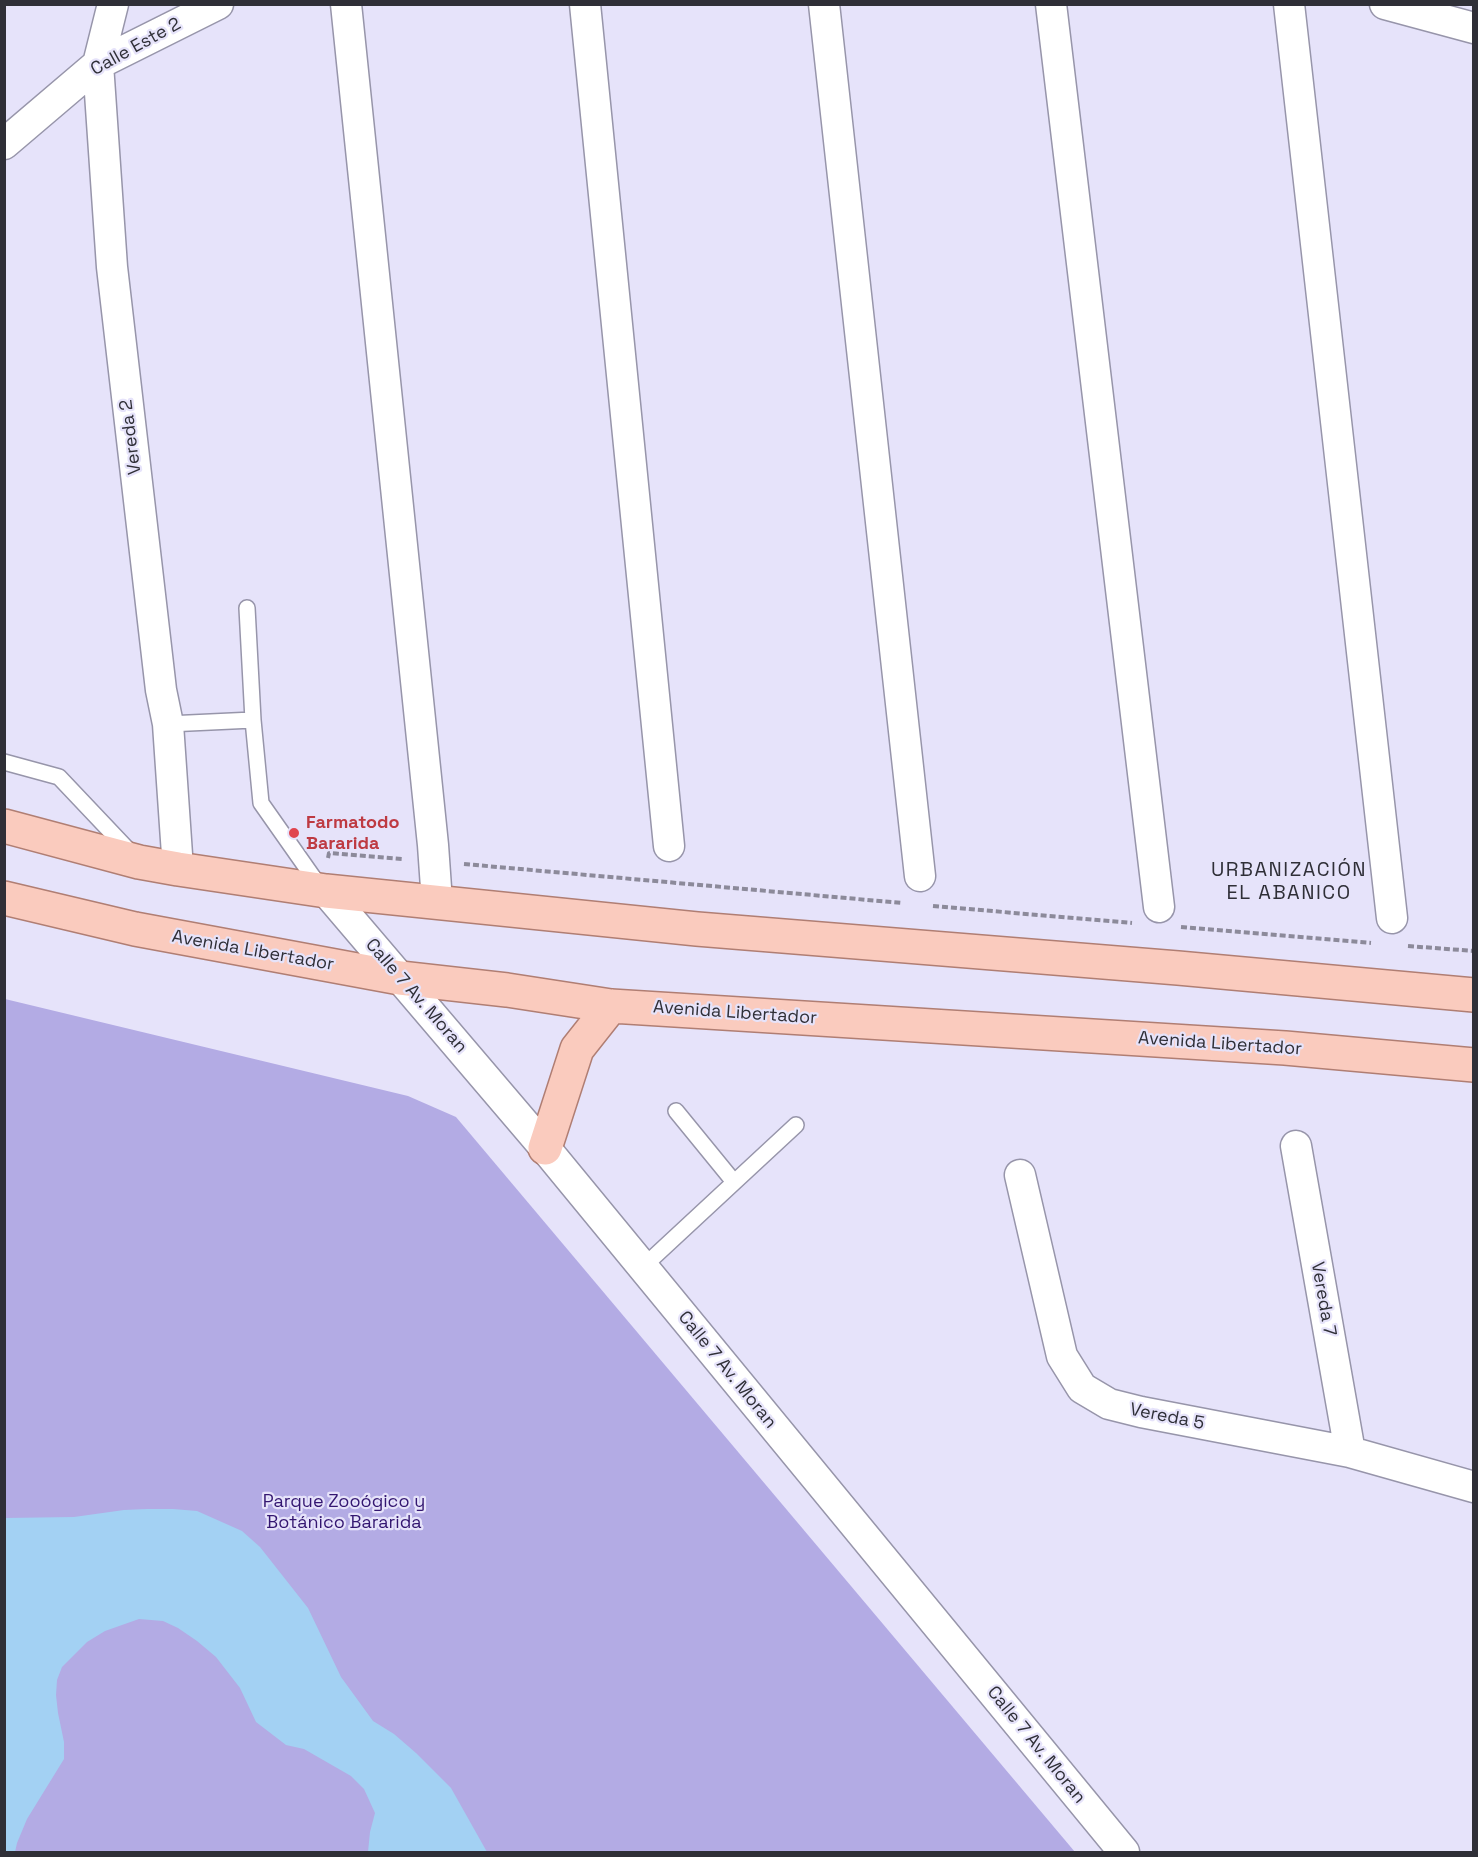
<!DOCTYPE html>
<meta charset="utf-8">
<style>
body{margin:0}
#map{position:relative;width:1478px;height:1857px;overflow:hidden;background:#e6e3fa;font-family:"Space Grotesk",sans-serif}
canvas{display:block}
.frame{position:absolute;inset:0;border:6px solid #2f2f37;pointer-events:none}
</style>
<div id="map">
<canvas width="1478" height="1857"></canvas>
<div class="frame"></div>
</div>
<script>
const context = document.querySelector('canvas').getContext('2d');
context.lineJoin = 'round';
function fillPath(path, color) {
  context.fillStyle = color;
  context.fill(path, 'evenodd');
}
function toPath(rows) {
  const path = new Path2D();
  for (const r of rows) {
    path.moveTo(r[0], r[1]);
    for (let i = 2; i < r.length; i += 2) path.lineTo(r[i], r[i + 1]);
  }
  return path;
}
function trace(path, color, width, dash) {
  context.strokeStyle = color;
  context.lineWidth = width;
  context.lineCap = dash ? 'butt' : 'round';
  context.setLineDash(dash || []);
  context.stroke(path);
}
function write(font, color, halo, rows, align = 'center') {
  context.font = font + ' "Space Grotesk",sans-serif';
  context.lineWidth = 4.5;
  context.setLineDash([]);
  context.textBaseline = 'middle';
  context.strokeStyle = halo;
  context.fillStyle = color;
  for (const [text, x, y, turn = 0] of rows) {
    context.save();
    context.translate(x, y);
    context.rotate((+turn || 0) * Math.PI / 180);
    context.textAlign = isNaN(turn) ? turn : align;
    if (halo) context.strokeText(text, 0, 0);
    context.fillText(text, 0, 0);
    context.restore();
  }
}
fillPath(toPath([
 [5,999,408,1096,456,1117,1075,1852,5,1852]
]), '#b3abe4');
fillPath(toPath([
 [147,1509,173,1509,197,1511,242,1531,260,1547,308,1608,341,1677,373,1721,394,1734,416,1753,451,1788,487,1852,368,1852,370,1832,375,1813,364,1789,351,1776,304,1749,286,1745,256,1722,240,1688,216,1657,197,1641,178,1628,163,1621,139,1619,105,1631,87,1642,62,1667,57,1680,56,1695,58,1713,64,1742,64,1759,27,1819,17,1843,15,1852,5,1852,5,1518,74,1517,124,1510]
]), '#a3d1f3');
const service = toPath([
 [253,720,261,803,313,877,321,886],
 [168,724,253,720,247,608],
 [4,762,59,777,131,853],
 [676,1111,734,1182],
 [643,1267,796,1125]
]);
const minor = toPath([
 [113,4,98,64,112,267,161,690,168,724,178,869],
 [346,4,433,845,437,902],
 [585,4,669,846],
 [824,4,920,876],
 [1051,4,1159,907],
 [1289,4,1392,918],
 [1385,4,1474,28],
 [4,144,98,64,218,4],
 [326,891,545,1148,1124,1852],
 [1296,1146,1350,1452],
 [1020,1175,1062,1356,1082,1388,1109,1404,1141,1412,1350,1452,1474,1487]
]);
const primary = toPath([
 [4,826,139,862,178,869,326,891,697,929,1178,968,1474,995],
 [4,898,135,929,400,978,507,990,611,1006,1285,1048,1474,1065],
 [545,1148,577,1049,611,1006]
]);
trace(service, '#9795aa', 18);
trace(minor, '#9795aa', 33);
trace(primary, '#b07e73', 36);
trace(toPath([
 [328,858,329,853,403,859],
 [464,864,902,903],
 [933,906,1132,923],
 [1181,927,1371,943],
 [1408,946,1474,951]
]), '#8c8a9a', 4, [6, 3]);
trace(service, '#fff', 15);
trace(minor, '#fff', 30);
trace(primary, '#facbbe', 33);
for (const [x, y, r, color] of [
 [294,833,6,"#e0444e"]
]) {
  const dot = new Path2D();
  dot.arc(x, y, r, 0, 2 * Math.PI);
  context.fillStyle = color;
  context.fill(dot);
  trace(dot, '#e6e3fa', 2);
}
write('18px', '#2f2f37', '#e6e3fa', [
 ["Calle Este 2",136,47,-29],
 ["Vereda 2",131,437,-97],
 ["Avenida Libertador",253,951,10],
 ["Calle 7 Av. Moran",416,996,49],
 ["Avenida Libertador",735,1013,4],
 ["Avenida Libertador",1220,1044,4],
 ["Vereda 7",1323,1299,80],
 ["Calle 7 Av. Moran",727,1370,51],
 ["Vereda 5",1167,1417,11],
 ["Calle 7 Av. Moran",1036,1745,51]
]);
write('bold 18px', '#be3a42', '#e6e3fa', [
 ["Farmatodo",306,823],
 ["Bararida",306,844]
], 'left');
write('18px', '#341771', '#e6e3fa', [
 ["Parque Zooógico y",344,1502],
 ["Botánico Bararida",344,1523]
]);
context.letterSpacing = '1.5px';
write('20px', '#2f2f37', '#e6e3fa', [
 ["URBANIZACIÓN",1289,871],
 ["EL ABANICO",1289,894]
]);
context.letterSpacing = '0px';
</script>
